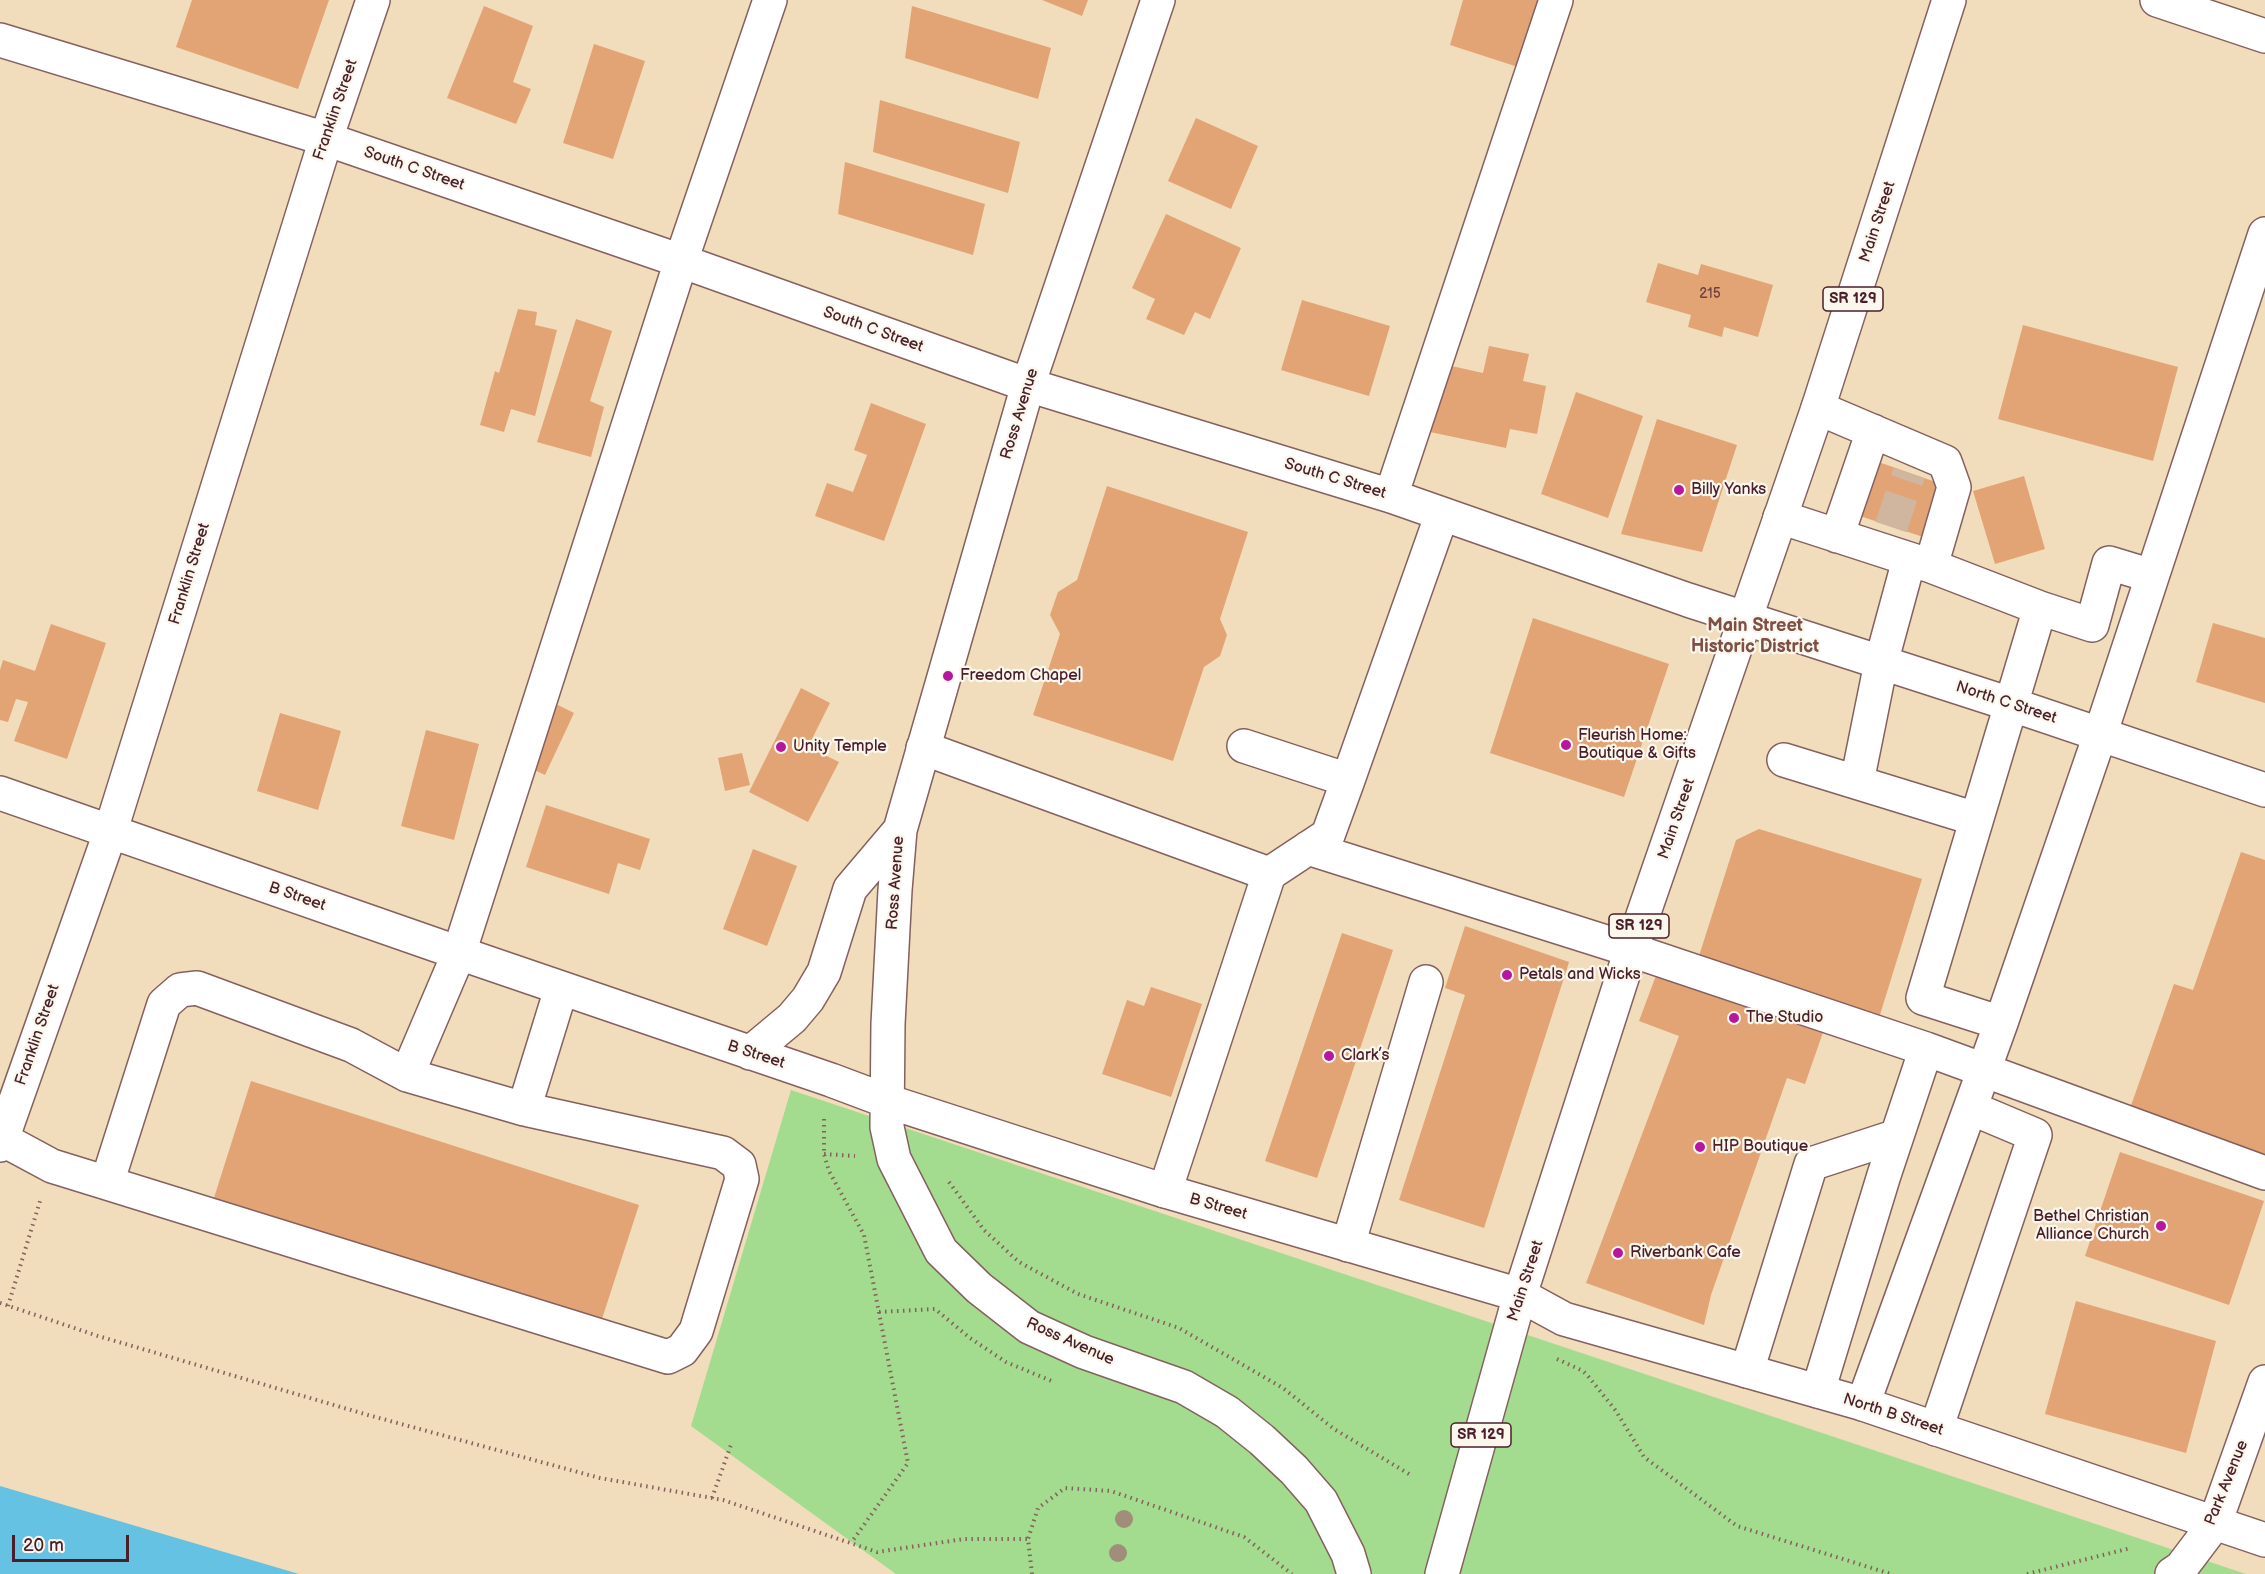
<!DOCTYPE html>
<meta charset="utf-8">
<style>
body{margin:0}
#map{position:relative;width:2265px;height:1574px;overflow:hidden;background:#f1dcbc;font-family:"Balsamiq Sans",sans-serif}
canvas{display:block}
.scale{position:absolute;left:12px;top:1535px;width:117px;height:27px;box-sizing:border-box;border:3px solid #4a1f2b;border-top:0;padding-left:8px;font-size:18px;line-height:21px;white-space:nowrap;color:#4a1f2b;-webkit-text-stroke:4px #fbf7ec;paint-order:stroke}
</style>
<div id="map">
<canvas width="2265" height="1574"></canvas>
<div class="scale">20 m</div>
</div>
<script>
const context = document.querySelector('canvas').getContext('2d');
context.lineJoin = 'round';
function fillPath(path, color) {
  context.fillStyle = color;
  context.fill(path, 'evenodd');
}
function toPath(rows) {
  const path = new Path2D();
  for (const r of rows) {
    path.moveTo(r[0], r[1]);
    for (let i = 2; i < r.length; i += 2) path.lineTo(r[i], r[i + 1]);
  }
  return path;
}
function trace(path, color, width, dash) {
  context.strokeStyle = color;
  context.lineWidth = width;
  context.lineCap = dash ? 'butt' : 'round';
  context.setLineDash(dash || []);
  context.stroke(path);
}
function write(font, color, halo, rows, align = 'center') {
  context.font = font + ' "Balsamiq Sans",sans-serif';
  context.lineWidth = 4.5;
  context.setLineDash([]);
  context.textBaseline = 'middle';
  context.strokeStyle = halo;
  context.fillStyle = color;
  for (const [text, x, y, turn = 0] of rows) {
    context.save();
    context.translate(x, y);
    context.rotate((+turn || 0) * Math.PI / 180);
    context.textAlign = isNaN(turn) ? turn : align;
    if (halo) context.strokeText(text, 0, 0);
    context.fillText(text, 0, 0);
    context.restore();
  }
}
fillPath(toPath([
 [791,1090,2246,1574,896,1574,691,1426]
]), '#a3dc8e');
fillPath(toPath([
 [0,1486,299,1574,0,1574]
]), '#65c2e3');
fillPath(toPath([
 [192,0,329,0,298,89,176,47],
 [1042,0,1088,0,1082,16],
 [1463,0,1538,0,1518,67,1450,45],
 [484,6,533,26,513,82,531,89,516,124,447,98],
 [912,6,1051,48,1038,99,905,58],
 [594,44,645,61,613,159,563,143],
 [880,100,1020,142,1008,193,873,152],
 [1196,118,1258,146,1231,209,1168,181],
 [845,162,985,204,973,255,838,214],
 [1166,214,1241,248,1210,319,1195,312,1184,335,1146,319,1155,299,1132,288],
 [1658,263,1698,275,1701,264,1773,285,1758,337,1724,327,1722,337,1688,327,1691,315,1646,302],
 [1302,300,1390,326,1369,396,1281,370],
 [518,309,537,312,535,325,557,330,535,416,511,409,504,432,480,425,495,371,499,373],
 [576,319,612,331,590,401,604,407,591,457,537,442],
 [2023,325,2178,367,2153,461,1998,419],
 [1489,346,1529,354,1523,381,1546,386,1537,434,1510,429,1506,448,1411,428,1447,365,1483,373],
 [1576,392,1643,416,1608,518,1541,494],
 [871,403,926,424,884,541,815,516,827,483,853,492,867,455,854,450],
 [1657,419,1737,445,1702,552,1621,534],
 [1867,458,1950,487,1932,540,1848,512],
 [2024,476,2045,549,1995,564,1973,491],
 [1107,486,1248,532,1220,619,1227,635,1220,656,1204,667,1173,761,1033,715,1060,634,1050,615,1058,592,1077,580],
 [1533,618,1669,664,1624,797,1490,753],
 [2213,623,2265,638,2265,703,2196,682],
 [51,624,106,643,67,759,14,741,28,702,16,699,8,722,0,720,0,670,3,660,35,671],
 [801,688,830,703,808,747,839,762,808,822,749,792],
 [548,700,574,713,545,775,519,763],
 [280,713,341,731,318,810,257,791],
 [426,730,479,744,454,840,401,826],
 [742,753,750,785,725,791,718,758],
 [546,805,650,839,640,870,618,863,609,894,526,867],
 [1759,829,1922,879,1879,1018,1698,959,1736,840],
 [753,849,797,866,767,946,723,929],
 [2241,852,2265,860,2265,1163,2128,1114,2174,984,2193,990],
 [1465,926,1569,962,1484,1228,1399,1200,1465,995,1445,988],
 [1342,933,1393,950,1317,1178,1265,1161],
 [1664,954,1829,1015,1805,1084,1787,1078,1711,1295,1704,1325,1586,1283,1679,1036,1639,1021],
 [1151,987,1202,1004,1171,1097,1102,1074,1127,1000,1144,1006],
 [251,1081,639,1205,600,1325,213,1201],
 [2120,1152,2264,1201,2229,1305,2085,1256],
 [2076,1301,2216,1341,2186,1453,2045,1414]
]), '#e2a475');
trace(toPath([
 [1891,527,1909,473]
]), '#d0b69f', 33, [33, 16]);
const minor = toPath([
 [2157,0,2265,36],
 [0,40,326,139,681,261,1028,385,1391,496,1688,600,2010,704,2265,790],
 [1391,496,1556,0],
 [1780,517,1931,566,1954,487,1945,462,1818,408],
 [1837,536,1873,431],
 [1931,566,2040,608,2092,625,2109,563,2152,576],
 [1244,746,1348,780,1442,514],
 [923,748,1269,874],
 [1784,760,1976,819],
 [1857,782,1881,663,1909,560],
 [1308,848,1631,950,1926,1049,2265,1173],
 [2001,1023,1923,998,2040,608],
 [407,1075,459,953,681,261,770,0],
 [524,1109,561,989],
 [2,1139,52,1166,107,1183,668,1357,682,1350,696,1331,742,1179,739,1165,723,1153,524,1109,407,1075,351,1045,197,988,180,990,164,1004,107,1183],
 [0,1145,110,833,326,139,373,0],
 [1165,1191,1269,874,1328,835,1348,780],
 [1348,1245,1426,982],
 [1747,1371,1811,1164,1897,1136],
 [1818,1391,1884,1175,1926,1049],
 [1863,1404,2001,1023,2100,735,2265,234],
 [1936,1429,2035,1135,1971,1108]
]);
const major = toPath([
 [1158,0,1028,385,900,830,895,890,888,1024,887,1127,894,1159,941,1251,979,1288,1029,1327,1084,1352,1184,1387,1227,1412,1262,1440,1294,1470,1321,1501,1348,1554,1354,1574],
 [0,793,459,953,831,1080,887,1101,1165,1191,1520,1295,1564,1319,1863,1404,2265,1540],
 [750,1053,792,1018,808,999,824,972,850,889,900,830],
 [1442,1574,1520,1295,1631,950,1818,408,1949,0],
 [2172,1574,2181,1568,2215,1523,2265,1382]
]);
trace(minor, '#84615e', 36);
trace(major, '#84615e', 36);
trace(toPath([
 [824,1119,824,1154,829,1171,864,1235,908,1463,851,1543],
 [824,1154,855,1156],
 [949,1182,984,1230,1019,1262,1078,1294,1179,1328,1283,1388,1334,1429,1409,1474],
 [0,1303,98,1336,368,1415,600,1478,723,1500,877,1552,964,1539,1028,1539],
 [8,1306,40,1201],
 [879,1312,935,1309,970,1338,1006,1362,1054,1382],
 [1557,1359,1583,1371,1588,1376,1616,1411,1644,1457,1737,1526,1891,1574],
 [712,1498,732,1442],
 [1032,1574,1028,1539,1038,1508,1065,1488,1111,1491,1244,1537,1292,1574],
 [2027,1574,2131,1548]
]), '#84615e', 4, [1.5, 4.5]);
trace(minor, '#fff', 33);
trace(major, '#fff', 33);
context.fillStyle = '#a18e7a';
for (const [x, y] of [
 [1124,1519],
 [1118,1553]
]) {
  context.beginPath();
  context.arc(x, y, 9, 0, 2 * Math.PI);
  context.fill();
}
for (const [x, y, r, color] of [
 [1679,490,6,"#b5179e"],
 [948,676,6,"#b5179e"],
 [1566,745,6,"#b5179e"],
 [781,747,6,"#b5179e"],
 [1507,975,6,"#b5179e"],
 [1734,1018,6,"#b5179e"],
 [1329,1056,6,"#b5179e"],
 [1700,1147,6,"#b5179e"],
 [2161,1226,6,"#b5179e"],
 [1618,1253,6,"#b5179e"]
]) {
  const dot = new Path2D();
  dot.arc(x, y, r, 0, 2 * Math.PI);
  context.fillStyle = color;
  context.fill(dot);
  trace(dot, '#fbf7ec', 2);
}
write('14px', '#70403e', null, [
 ["215",1710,294]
]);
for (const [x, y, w] of [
 [1853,299,60],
 [1639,926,60],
 [1481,1435,60]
]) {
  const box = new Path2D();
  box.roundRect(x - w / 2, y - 12, w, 24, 4.5);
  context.fillStyle = '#fbf7ec';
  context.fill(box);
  trace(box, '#4a1f2b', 1.5);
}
write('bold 15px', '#4a1f2b', null, [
 ["SR 129",1853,299],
 ["SR 129",1639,926],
 ["SR 129",1481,1435]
]);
write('16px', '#4a1f2b', '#fbf7ec', [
 ["Franklin Street",336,110,-71],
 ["South C Street",414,169,19],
 ["Main Street",1878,222,-72],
 ["South C Street",873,330,20],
 ["Ross Avenue",1020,414,-73],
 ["South C Street",1335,479,17],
 ["Franklin Street",190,574,-73],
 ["North C Street",2006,703,18],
 ["Main Street",1677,819,-71],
 ["Ross Avenue",896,883,-86],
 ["B Street",297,897,19],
 ["Franklin Street",38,1035,-71],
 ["B Street",756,1055,18],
 ["B Street",1218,1207,16],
 ["Main Street",1526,1281,-72],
 ["Ross Avenue",1070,1342,24],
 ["North B Street",1893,1415,18],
 ["Park Avenue",2227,1483,-68]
]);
write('16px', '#4a1f2b', '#fbf7ec', [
 ["Billy Yanks",1691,490],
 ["Freedom Chapel",960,676],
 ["Fleurish Home:",1578,736],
 ["Boutique & Gifts",1578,754],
 ["Unity Temple",793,747],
 ["Petals and Wicks",1519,975],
 ["The Studio",1746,1018],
 ["Clark’s",1341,1056],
 ["HIP Boutique",1712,1147],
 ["Bethel Christian",2149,1217,"right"],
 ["Alliance Church",2149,1235,"right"],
 ["Riverbank Cafe",1630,1253]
], 'left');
write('bold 18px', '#7f4e45', '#fbf7ec', [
 ["Main Street",1755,626],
 ["Historic District",1755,647]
]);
</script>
